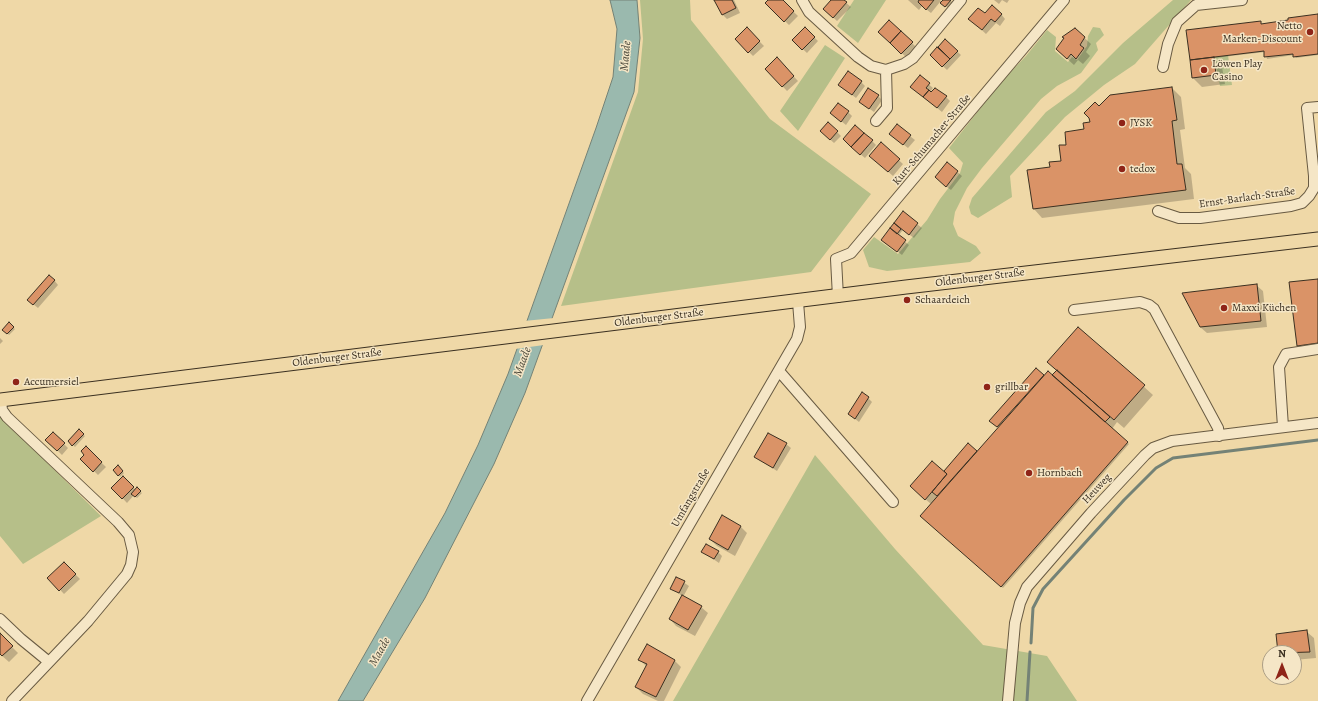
<!DOCTYPE html>
<meta charset="utf-8">
<style>
body{margin:0}
#map{position:relative;width:1318px;height:701px;overflow:hidden;background:#efd8a7;font-family:Alegreya,serif}
canvas{display:block}
.north{position:absolute;left:1262px;top:645px;width:40px;height:40px;box-sizing:border-box;background:#f5e6c6;border:1px solid #ab9d84;border-radius:50%;rotate:0deg;font-size:11px;font-weight:700;line-height:16px;text-align:center;color:#3b3021}
.north::after{content:'';display:block;margin:auto;width:14px;height:18px;background:#8f2418;clip-path:polygon(50% 0,100% 100%,50% 72%,0 100%)}
</style>
<div id="map">
<canvas width="1318" height="701"></canvas>
<div class="north">N</div>
</div>
<script>
const context = document.querySelector('canvas').getContext('2d');
context.lineJoin = 'round';
function fillPath(path, color) {
  context.fillStyle = color;
  context.fill(path, 'evenodd');
}
function toPath(rows) {
  const path = new Path2D();
  for (const r of rows) {
    path.moveTo(r[0], r[1]);
    for (let i = 2; i < r.length; i += 2) path.lineTo(r[i], r[i + 1]);
  }
  return path;
}
function trace(path, color, width, dash) {
  context.strokeStyle = color;
  context.lineWidth = width;
  context.lineCap = dash ? 'butt' : 'round';
  context.setLineDash(dash || []);
  context.stroke(path);
}
function write(font, color, halo, rows, align = 'center') {
  context.font = font + ' Alegreya,serif';
  context.lineWidth = 3;
  context.setLineDash([]);
  context.textBaseline = 'middle';
  context.strokeStyle = halo;
  context.fillStyle = color;
  for (const [text, x, y, turn = 0] of rows) {
    context.save();
    context.translate(x, y);
    context.rotate((+turn || 0) * Math.PI / 180);
    context.textAlign = isNaN(turn) ? turn : align;
    if (halo) context.strokeText(text, 0, 0);
    context.fillText(text, 0, 0);
    context.restore();
  }
}
fillPath(toPath([
 [640,0,690,0,691,20,770,119,871,194,811,272,561,306,638,92,643,39],
 [854,0,886,0,858,43,837,26],
 [1173,0,1191,0,1135,64,1104,85,1065,117,1010,176,1012,197,978,218,971,214,969,207,972,198,1046,112,1075,91,1123,43],
 [1093,27,1100,28,1104,35,1096,43,1098,50,1081,73,1057,86,1041,99,982,168,967,188,955,212,953,224,958,236,976,246,981,253,970,262,887,271,869,267,863,250,874,237,898,254,927,220,940,199,960,173,963,163,949,148,1001,82,1026,56,1047,30,1056,37,1055,51,1068,62,1072,57,1077,60,1087,46,1088,36],
 [825,45,845,58,798,131,780,111],
 [1228,55,1232,85,1220,86,1214,57],
 [0,416,101,516,23,564,0,536],
 [815,455,895,549,983,645,1047,656,1077,701,673,701]
]), '#b6bf89');
const water = toPath([
 [610,0,637,0,640,38,634,92,525,393,494,464,425,598,363,701,338,701,445,513,478,445,508,374,596,128,613,77,617,29,610,0]
]);
fillPath(water, '#9ab9ae');
trace(water, '#748276', 1);
fillPath(toPath([
 [554,318,544,345,515,349,524,321]
]), '#efd8a7');
fillPath(toPath([
 [715,0,734,0,740,13,727,19,722,14],
 [769,0,781,0,798,16,789,25,766,3],
 [832,0,843,0,851,7,837,21,824,9],
 [908,0,940,0,942,3,944,0,950,0,952,2,948,8,940,2,931,13,922,6,919,10],
 [994,0,1009,0,1007,3,1002,0,999,4],
 [1001,14,1005,19,1000,26,996,23,986,34,974,23,985,15],
 [1318,15,1318,55,1296,58,1294,55,1267,59,1265,52,1214,58,1222,67,1225,84,1202,87,1193,78,1188,31,1260,22,1262,25],
 [805,28,818,41,807,53,793,40],
 [747,29,764,46,753,56,736,39],
 [1075,29,1091,44,1086,52,1090,56,1083,64,1078,60,1074,65,1064,56],
 [883,36,912,43,916,47,906,57],
 [945,40,961,55,947,70,931,55],
 [777,59,798,81,787,91,766,69],
 [920,77,933,88,930,92,946,97,950,101,942,112,916,91],
 [861,82,865,86,856,98,839,85],
 [1172,88,1181,97,1185,129,1180,130,1185,168,1191,174,1194,199,1042,218,1034,209,1051,168,1062,162,1067,145,1091,123,1099,107],
 [878,96,882,100,874,112,860,102],
 [848,112,852,116,846,125,836,117],
 [897,126,915,140,908,148,895,138],
 [837,132,841,136,834,143,825,135],
 [872,141,876,145,865,158,848,144],
 [881,144,903,164,893,176,875,160],
 [947,163,962,176,951,190,940,182],
 [903,213,922,228,914,238,903,230,898,236,909,245,902,255,883,240],
 [54,280,58,285,38,308,33,304],
 [1318,280,1318,350,1304,352,1298,345],
 [1256,285,1263,291,1267,327,1207,333,1200,327],
 [9,324,15,329,9,335,4,330],
 [1079,328,1153,395,1124,428,1117,422,1112,429,1129,444,1003,588,921,516,931,504,918,493,944,472,968,445,977,452,999,428,991,421,1036,369,1044,377,1056,379,1058,370],
 [0,338,3,341,0,344],
 [868,398,872,402,859,422,849,414],
 [79,431,85,436,75,447,69,441],
 [53,433,68,448,62,455,47,440],
 [786,444,791,448,777,471,755,457],
 [86,448,106,467,98,475,82,459,86,455],
 [118,467,124,473,120,477,114,470],
 [123,478,136,490,137,489,142,493,137,498,134,495,127,503,113,488],
 [723,517,741,527,747,533,735,556,717,546,710,539],
 [703,552,718,552,722,556,719,563],
 [64,563,80,579,64,594,49,578],
 [677,578,689,586,683,597,701,607,708,613,695,636,676,626,670,619,682,596,671,588],
 [1307,632,1314,638,1316,658,1294,660,1294,653,1279,653,1277,635],
 [0,635,18,653,9,662,0,654],
 [640,660,674,660,681,667,664,701,658,701,643,694,636,687,647,667]
]), '#0003');
trace(toPath([
 [1031,643,1033,608,1043,589,1124,500,1156,468,1173,458,1318,440],
 [1027,701,1030,652]
]), '#748276', 3);
const building = toPath([
 [714,0,732,0,736,8,722,15,714,0],
 [768,0,783,0,794,11,784,22,765,3,768,0],
 [831,0,844,0,847,2,833,18,823,9,831,0],
 [919,0,934,0,926,10,918,2,919,0],
 [943,0,951,0,945,7,940,3,943,0],
 [992,5,1002,14,995,22,991,19,982,30,968,19,978,8,985,13,992,5],
 [1318,14,1318,54,1293,57,1293,54,1264,57,1264,51,1190,60,1186,30,1261,21,1261,24,1288,20,1288,18,1318,14],
 [889,20,901,31,890,43,878,32,889,20],
 [747,27,760,41,748,53,735,39,747,27],
 [805,27,815,37,802,50,792,40,805,27],
 [1075,28,1085,37,1080,45,1084,48,1076,59,1071,54,1067,59,1056,49,1064,38,1062,37,1075,28],
 [901,31,913,42,901,54,890,43,901,31],
 [945,39,958,51,950,59,938,47,945,39],
 [937,47,950,59,942,67,930,55,937,47],
 [777,57,794,76,782,87,765,69,777,57],
 [1214,57,1216,75,1192,78,1190,60,1214,57],
 [848,71,862,81,852,95,838,85,848,71],
 [920,75,930,83,926,88,929,90,923,97,910,87,920,75],
 [1172,87,1177,120,1172,121,1177,164,1182,164,1186,190,1033,209,1027,170,1050,167,1049,162,1061,161,1059,145,1066,145,1065,132,1084,129,1083,123,1090,122,1089,118,1084,113,1095,102,1099,106,1110,95,1172,87],
 [868,88,879,95,869,109,859,102,868,88],
 [935,88,947,96,937,108,923,97,929,90,931,92,935,88],
 [838,103,849,111,841,122,830,113,838,103],
 [828,122,838,131,830,140,820,131,828,122],
 [897,124,911,135,903,145,889,134,897,124],
 [855,125,864,133,851,147,843,139,855,125],
 [864,133,873,140,860,155,851,147,864,133],
 [881,142,900,159,888,172,869,156,881,142],
 [947,162,958,171,946,187,935,177,947,162],
 [903,211,918,223,909,235,894,223,903,211],
 [894,223,901,229,897,234,890,228,894,223],
 [890,228,906,240,897,252,881,240,890,228],
 [49,275,55,280,33,305,27,300,49,275],
 [1318,279,1318,343,1297,346,1289,282,1318,279],
 [1257,284,1261,321,1200,327,1182,293,1257,284],
 [9,322,14,327,7,334,2,330,9,322],
 [1078,327,1145,385,1114,420,1047,362,1078,327],
 [1036,368,1044,375,997,427,989,421,1036,368],
 [1057,370,1110,417,1105,422,1052,375,1057,370],
 [1048,371,1128,442,1001,587,920,516,1048,371],
 [862,392,869,397,855,419,848,414,862,392],
 [79,429,84,434,72,446,68,441,79,429],
 [53,432,65,443,57,451,45,440,53,432],
 [768,433,787,443,773,468,754,457,768,433],
 [968,443,977,451,937,496,932,492,947,474,944,471,968,443],
 [86,446,102,462,93,472,80,459,84,455,81,451,86,446],
 [932,461,947,474,925,500,910,486,932,461],
 [118,465,123,471,118,476,113,470,118,465],
 [123,476,134,487,122,499,111,488,123,476],
 [137,487,141,491,135,497,131,494,137,487],
 [722,515,741,526,728,550,709,539,722,515],
 [706,544,719,551,714,559,701,552,706,544],
 [64,562,76,574,59,591,47,578,64,562],
 [676,577,685,581,679,593,670,589,676,577],
 [682,595,702,606,688,630,669,619,682,595],
 [1307,630,1310,652,1278,653,1276,634,1307,630],
 [0,633,13,646,2,656,0,654,0,633],
 [647,644,675,660,656,697,635,687,647,664,638,660,647,644]
]);
fillPath(building, '#da9367');
trace(building, '#3b3021', 1);
const minor = toPath([
 [802,0,809,12,858,57,871,66,886,70,904,64,913,58,961,0],
 [1163,67,1168,44,1177,22,1196,5,1242,0],
 [876,121,887,108,886,70],
 [1158,211,1179,218,1200,218,1291,206,1302,203,1309,196,1314,188,1314,176,1307,108,1318,107],
 [838,297,836,259,851,253,1064,0],
 [1074,310,1140,302,1149,305,1154,309,1218,428,1219,436],
 [779,371,893,502],
 [1,400,2,410,7,417,118,522,129,535,133,552,131,565,127,574,88,621,12,701],
 [1283,427,1279,367,1286,354,1318,349],
 [0,619,21,639,49,662],
 [587,701,797,339,800,327,798,302],
 [1008,701,1015,623,1020,603,1027,587,1091,513,1145,455,1153,448,1172,441,1318,423]
]);
const major = toPath([
 [0,400,906,287,1318,239]
]);
trace(minor, '#685a42', 12);
trace(major, '#3b3021', 15);
trace(minor, '#f5e6c6', 10);
trace(major, '#efd8a7', 13);
for (const [x, y, r, color] of [
 [1310,32,4,"#8f2418"],
 [1204,70,4,"#8f2418"],
 [1122,123,4,"#8f2418"],
 [1122,169,4,"#8f2418"],
 [907,300,4,"#8f2418"],
 [1224,308,4,"#8f2418"],
 [16,382,4,"#8f2418"],
 [987,387,4,"#8f2418"],
 [1029,473,4,"#8f2418"]
]) {
  const dot = new Path2D();
  dot.arc(x, y, r, 0, 2 * Math.PI);
  context.fillStyle = color;
  context.fill(dot);
  trace(dot, '#f5e6c6', 1.5);
}
write('11px', '#3b3021', '#f5e6c6', [
 ["Netto",1302,26,"right"],
 ["Marken-Discount",1302,39,"right"],
 ["Löwen Play",1212,64],
 ["Casino",1212,77],
 ["JYSK",1130,123],
 ["tedox",1130,169],
 ["Schaardeich",915,300],
 ["Maxxi Küchen",1232,308],
 ["Accumersiel",24,382],
 ["grillbar",995,387],
 ["Hornbach",1037,473]
], 'left');
write('11px', '#3b3021', '#f5e6c6', [
 ["Kurt-Schumacher-Straße",932,140,-50],
 ["Ernst-Barlach-Straße",1247,198,-8],
 ["Oldenburger Straße",980,278,-7],
 ["Oldenburger Straße",659,318,-7],
 ["Oldenburger Straße",337,358,-7],
 ["Heuweg",1097,489,-47],
 ["Umfangstraße",691,498,-60]
]);
write('italic 12px', '#4e4b3d', '#f5e6c6', [
 ["Maade",626,56,-85],
 ["Maade",523,362,-70],
 ["Maade",380,652,-60]
]);
</script>
